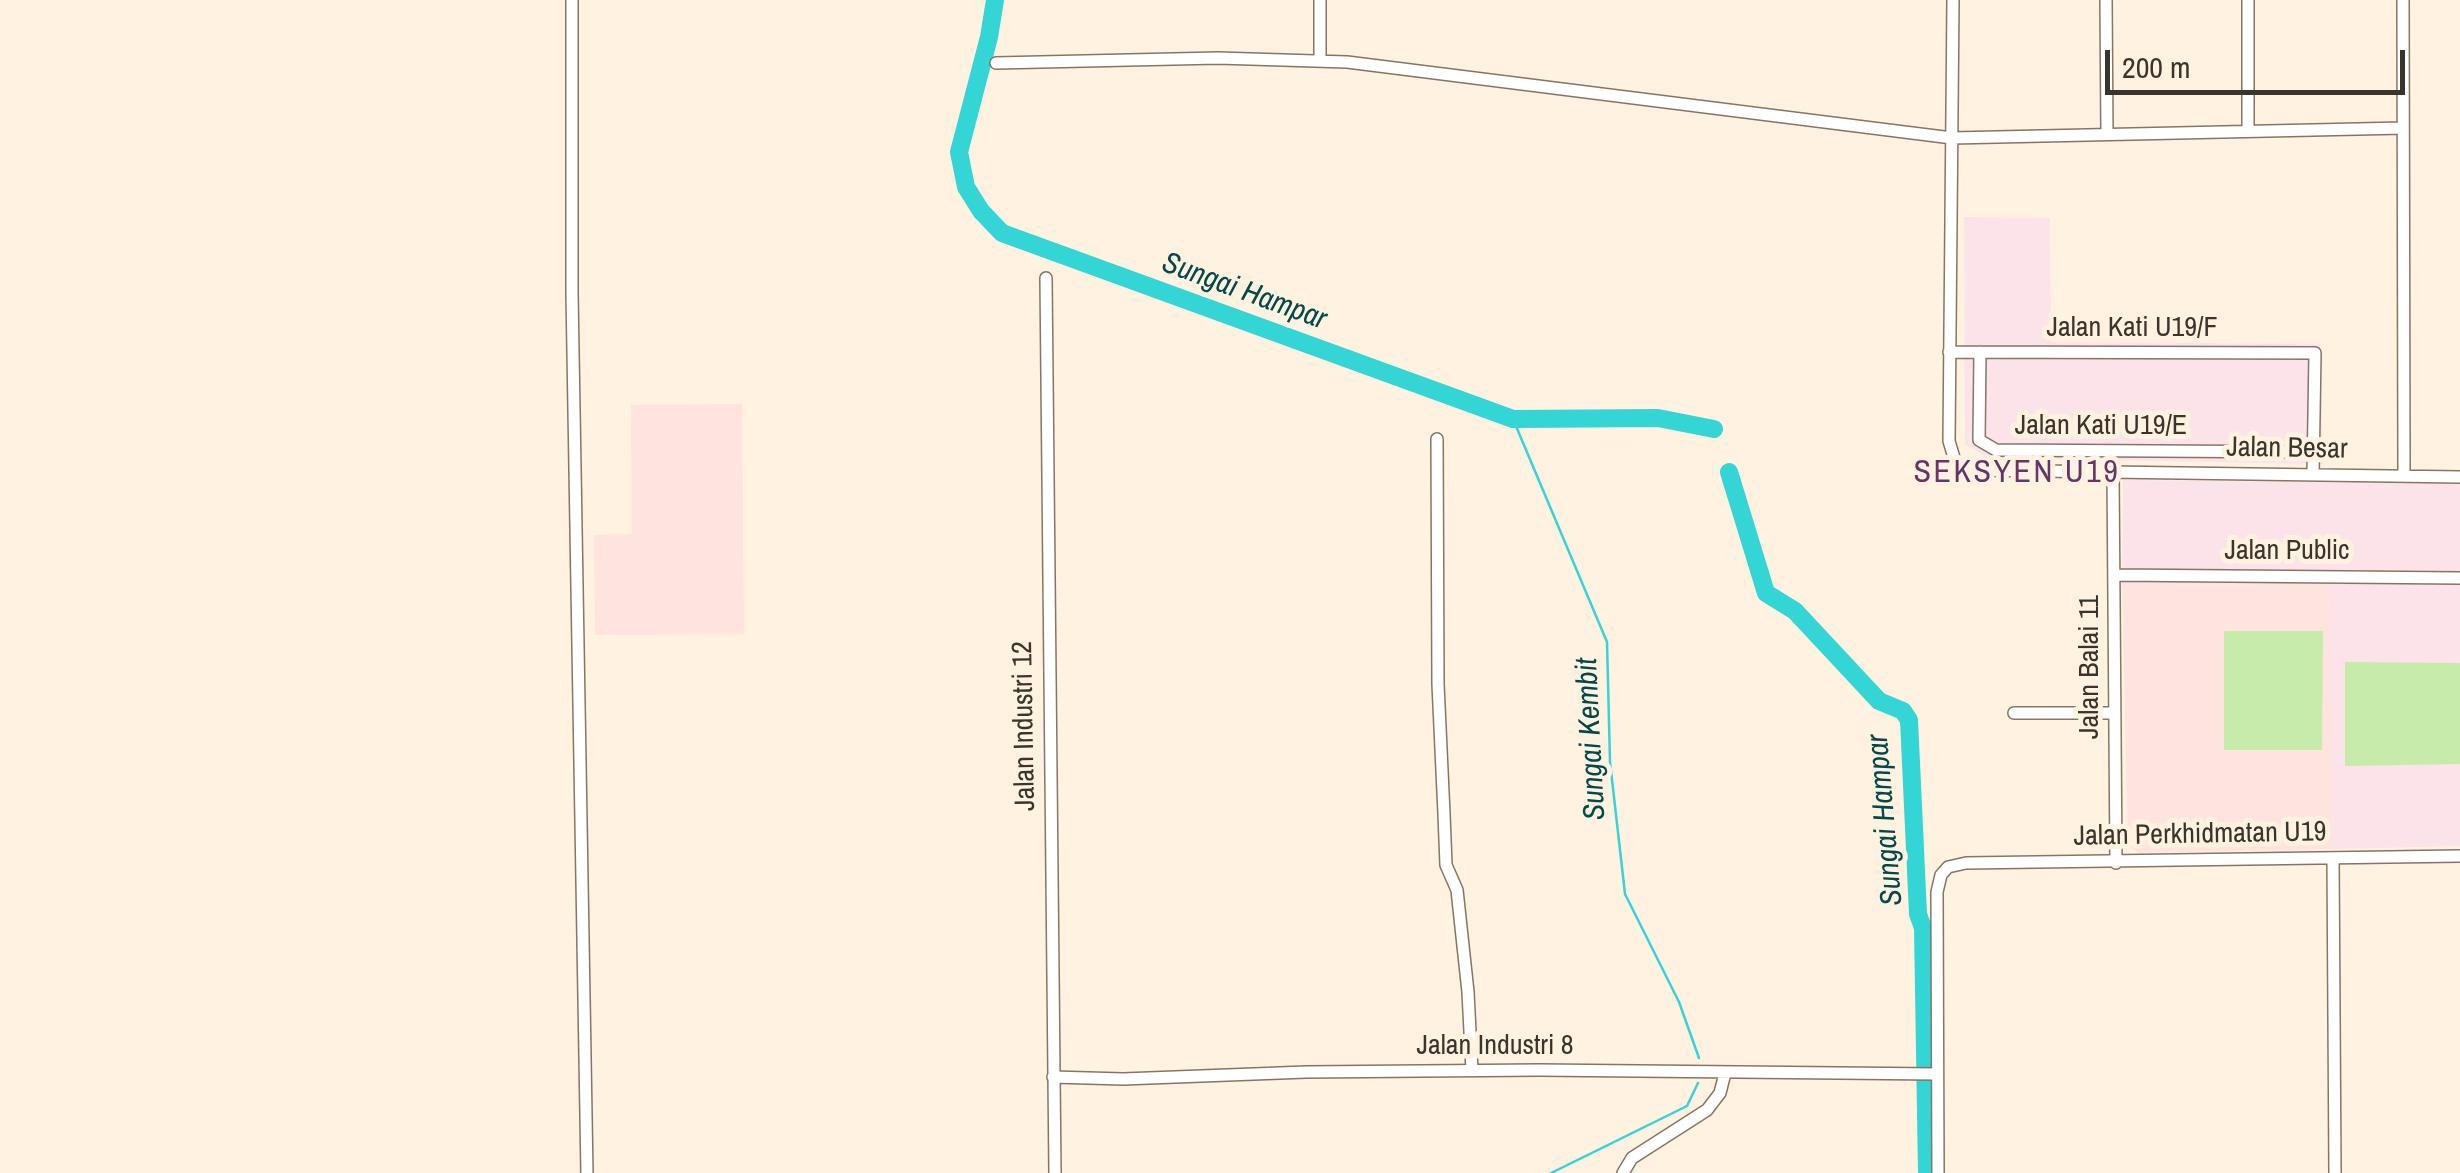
<!DOCTYPE html>
<style>
body{margin:0}
#map{position:relative;width:2460px;height:1173px;overflow:hidden;background:#fff2e1;font-family:"Archivo Narrow",sans-serif}
canvas{display:block}
.scale{position:absolute;left:2105px;top:50px;width:300px;height:45px;box-sizing:border-box;border:5px solid #3a342c;border-top:0;padding-left:12px;font-size:30px;line-height:35px;white-space:nowrap;color:#3a342c;-webkit-text-stroke:8px #fff2e1;paint-order:stroke}
</style>
<div id="map">
<canvas width="2460" height="1173"></canvas>
<div class="scale">200 m</div>
</div>
<script>
const context = document.querySelector('canvas').getContext('2d');
context.lineJoin = 'round';
function fillPath(path, color) {
  context.fillStyle = color;
  context.fill(path, 'evenodd');
}
function toPath(rows) {
  const path = new Path2D();
  for (const r of rows) {
    path.moveTo(r[0], r[1]);
    for (let i = 2; i < r.length; i += 2) path.lineTo(r[i], r[i + 1]);
  }
  return path;
}
function trace(path, color, width, dash) {
  context.strokeStyle = color;
  context.lineWidth = width;
  context.lineCap = dash ? 'butt' : 'round';
  context.setLineDash(dash || []);
  context.stroke(path);
}
function write(font, color, halo, rows, align = 'center') {
  context.font = font + ' "Archivo Narrow",sans-serif';
  context.lineWidth = 10;
  context.setLineDash([]);
  context.textBaseline = 'middle';
  context.strokeStyle = halo;
  context.fillStyle = color;
  for (const [text, x, y, turn = 0] of rows) {
    context.save();
    context.translate(x, y);
    context.rotate((+turn || 0) * Math.PI / 180);
    context.textAlign = isNaN(turn) ? turn : align;
    if (halo) context.strokeText(text, 0, 0);
    context.fillText(text, 0, 0);
    context.restore();
  }
}
fillPath(toPath([
 [1964,217,2050,218,2051,342,2320,344,2323,464,1989,458,1965,444],
 [2123,480,2460,484,2460,846,2333,849,2328,582,2122,586]
]), '#fce2e9');
fillPath(toPath([
 [742,404,744,634,595,635,594,535,632,534,631,405],
 [2328,582,2333,849,2139,853,2128,846,2122,586]
]), '#fee3df');
fillPath(toPath([
 [2224,631,2323,631,2322,750,2224,750],
 [2345,662,2460,663,2460,764,2345,766]
]), '#c6ebaa');
trace(toPath([
 [1513,419,1607,642,1610,762,1625,894,1679,1002,1699,1058],
 [1551,1173,1687,1106,1698,1083]
]), '#34d5d5', 2.5);
trace(toPath([
 [995,0,989,37,959,152,966,187,981,211,1002,233,1513,419,1658,418,1714,429],
 [1729,472,1766,593,1795,611,1879,701,1903,711,1909,720,1918,914,1923,928,1927,1173]
]), '#34d5d5', 18);
const minor = toPath([
 [572,0,572,293,587,1173],
 [1953,0,1949,441,1955,461,1970,470,2460,477],
 [2106,0,2107,134],
 [2403,0,2404,476],
 [1320,61,1320,0],
 [996,63,1218,58,1347,62,1952,138,2403,128],
 [2248,131,2248,0],
 [1046,278,1055,1173],
 [1949,352,2315,353,2313,475],
 [1980,352,1979,440,1996,450,2314,452],
 [1437,439,1438,684,1444,814,1446,865,1457,890,1468,992,1472,1071],
 [2113,472,2116,863],
 [2114,575,2460,578],
 [2014,713,2115,713],
 [2333,858,2335,1173],
 [1053,1077,1123,1079,1306,1072,1539,1070,1937,1074],
 [1623,1173,1632,1158,1707,1110,1720,1093,1725,1073],
 [1938,1173,1937,892,1941,875,1948,867,1966,863,2460,856]
]);
trace(minor, '#857664', 14);
trace(minor, '#fff', 11);
write('28px', '#3a342c', '#fff2e1', [
 ["Jalan Kati U19/F",2132,328],
 ["Jalan Kati U19/E",2101,426],
 ["Jalan Besar",2287,449,1],
 ["Jalan Public",2287,551],
 ["Jalan Balai 11",2090,667,-90],
 ["Jalan Industri 12",1025,726,-91],
 ["Jalan Perkhidmatan U19",2200,835,-1],
 ["Jalan Industri 8",1495,1046]
]);
write('italic 30px', '#02494a', '#fff2e1', [
 ["Sungai Hampar",1244,292,20],
 ["Sungai Kembit",1592,739,-93],
 ["Sungai Hampar",1886,820,-95]
]);
context.letterSpacing = '2.5px';
write('32px', '#653568', '#fff2e1', [
 ["SEKSYEN U19",2017,473]
]);
context.letterSpacing = '0px';
</script>
